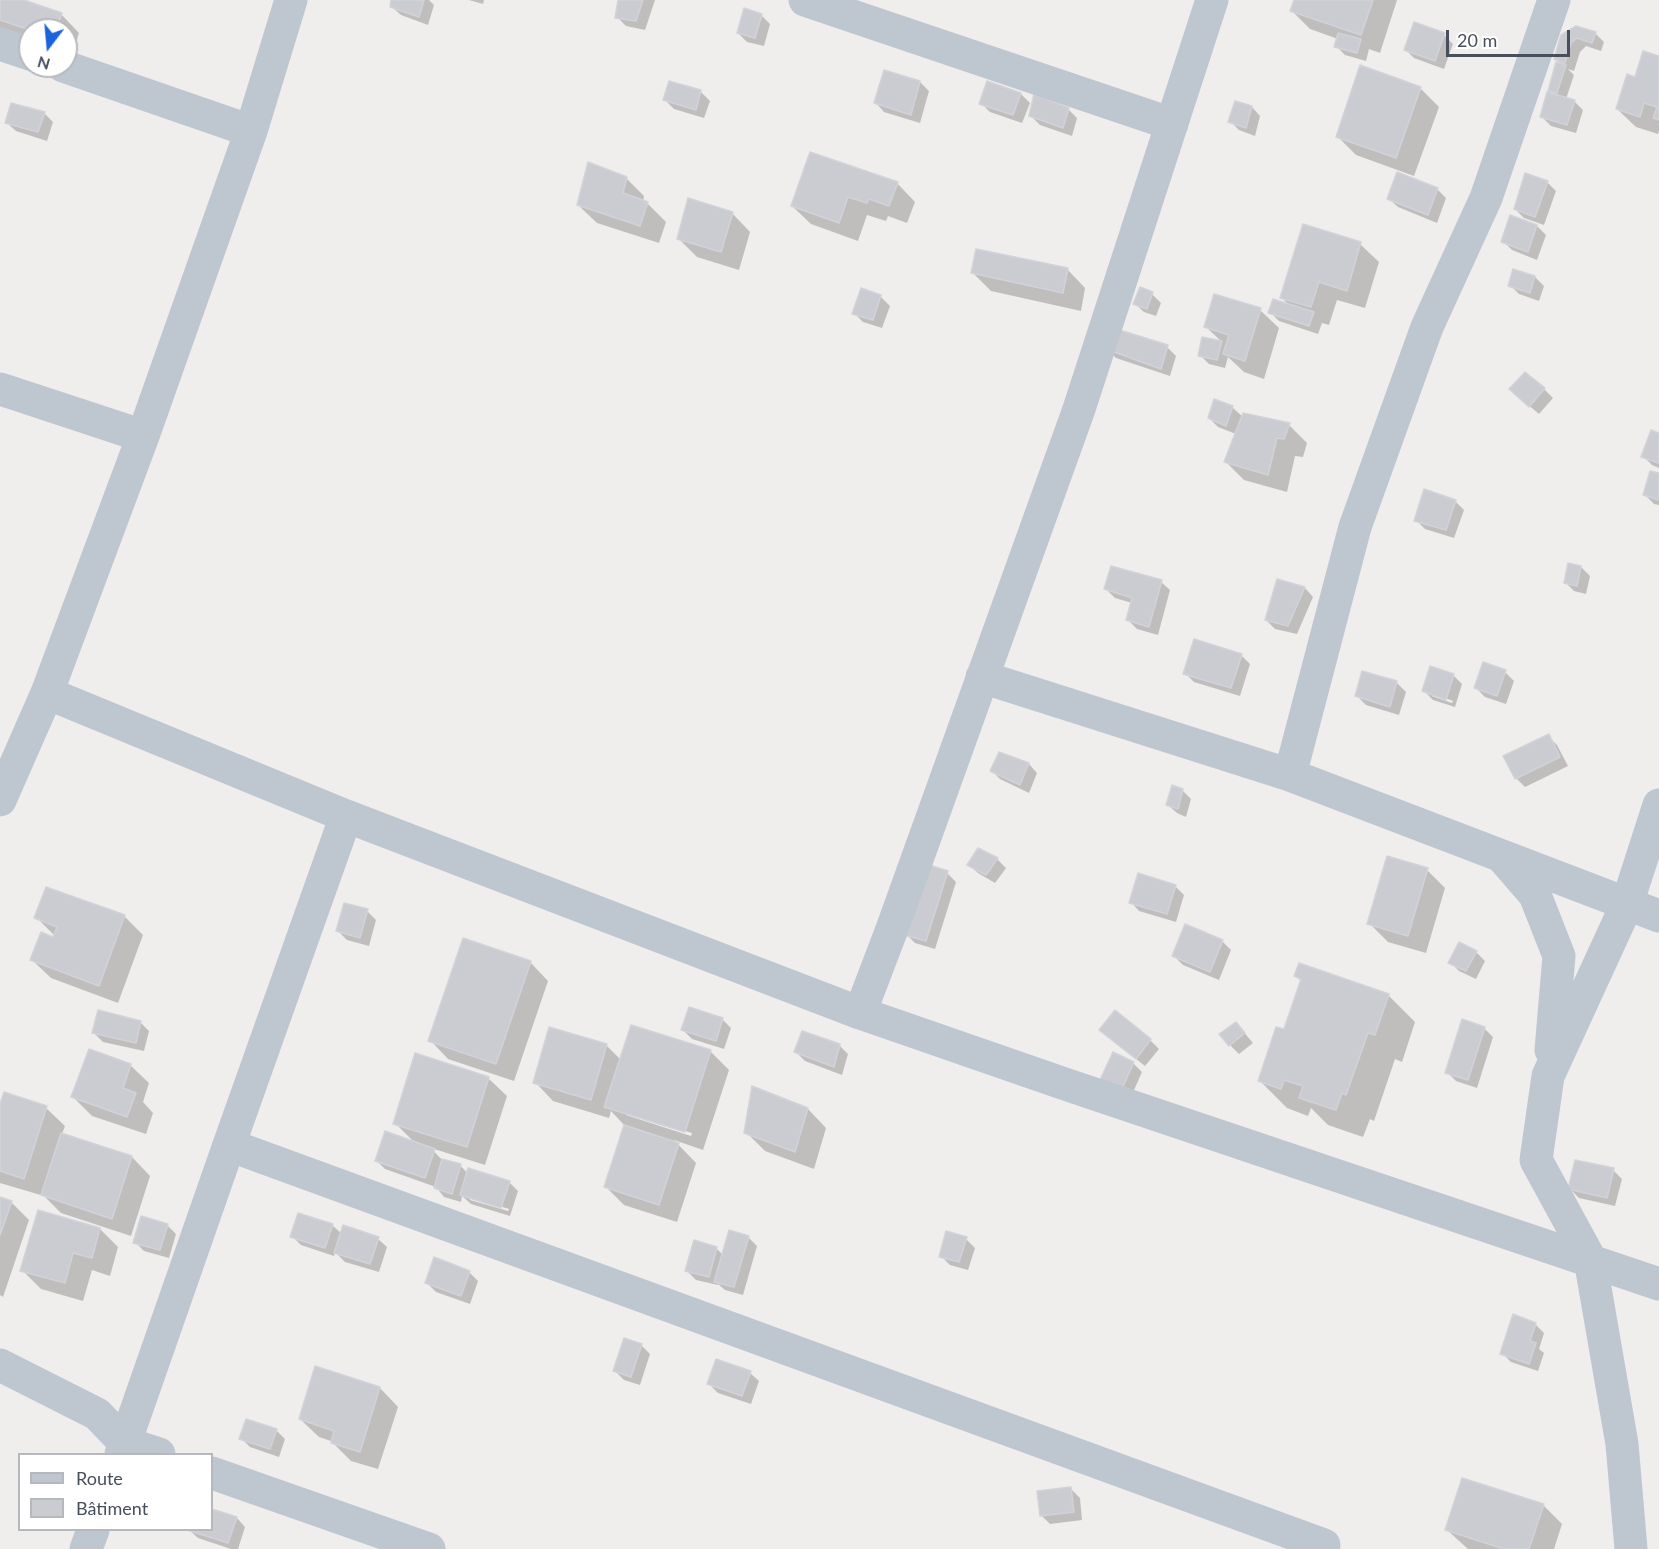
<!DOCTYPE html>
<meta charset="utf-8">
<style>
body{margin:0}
#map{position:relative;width:1659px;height:1549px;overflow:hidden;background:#f0eded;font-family:Lato,sans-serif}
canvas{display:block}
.legend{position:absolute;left:18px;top:1453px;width:195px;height:78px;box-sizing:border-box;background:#fff;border:2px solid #b5b9bd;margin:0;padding:8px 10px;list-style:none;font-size:18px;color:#464f5b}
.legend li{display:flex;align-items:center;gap:12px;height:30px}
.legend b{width:30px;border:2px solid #b5b9bd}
.north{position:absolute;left:18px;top:18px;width:60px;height:60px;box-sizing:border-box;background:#fff;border:2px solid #b5b9bd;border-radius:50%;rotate:196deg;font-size:16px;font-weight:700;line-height:24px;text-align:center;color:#464f5b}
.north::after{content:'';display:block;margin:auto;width:21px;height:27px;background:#1b63dd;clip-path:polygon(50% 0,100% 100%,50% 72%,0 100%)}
.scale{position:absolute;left:1446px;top:30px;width:124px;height:27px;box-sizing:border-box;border:3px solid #464f5b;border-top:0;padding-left:8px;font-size:18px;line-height:21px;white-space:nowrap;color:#464f5b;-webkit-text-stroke:4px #fff;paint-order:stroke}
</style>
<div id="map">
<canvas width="1659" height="1549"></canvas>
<ul class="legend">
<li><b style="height:8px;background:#bec7d0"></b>Route</li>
<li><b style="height:16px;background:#caccd2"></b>Bâtiment</li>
</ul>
<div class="north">N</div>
<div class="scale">20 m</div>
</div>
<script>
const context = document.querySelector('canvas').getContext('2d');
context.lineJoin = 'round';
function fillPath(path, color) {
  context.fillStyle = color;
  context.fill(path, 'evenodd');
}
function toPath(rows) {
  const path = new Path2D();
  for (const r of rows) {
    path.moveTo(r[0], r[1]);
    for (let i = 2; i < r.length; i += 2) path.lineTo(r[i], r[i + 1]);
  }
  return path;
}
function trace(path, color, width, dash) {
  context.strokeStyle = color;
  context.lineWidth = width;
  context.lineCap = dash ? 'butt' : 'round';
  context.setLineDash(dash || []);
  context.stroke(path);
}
fillPath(toPath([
 [0,0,20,0,61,14,79,33,72,55,66,53,66,30,30,30,30,41,0,31],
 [393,0,429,0,434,5,428,25,401,15,391,6],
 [469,0,484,0,483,4],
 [620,0,655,0,645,30,626,26,617,17],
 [1295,0,1397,0,1380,53,1369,49,1366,61,1345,55,1336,46,1338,39,1310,29,1292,11],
 [761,15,770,24,764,46,747,42,738,33],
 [1595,33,1604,42,1601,51,1586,46,1580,52,1574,71,1568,69,1574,75,1566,99,1574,101,1583,110,1576,133,1551,126,1542,117,1555,96,1549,90,1562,65,1556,59,1563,36],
 [1444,35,1453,44,1444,69,1414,58,1405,49],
 [1659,58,1659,131,1658,134,1636,127,1617,109,1636,79],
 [920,82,929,91,920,123,884,112,876,103],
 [670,83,701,92,710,101,704,118,674,109,665,100],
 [1420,88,1439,107,1414,176,1356,155,1337,136],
 [1021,94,1030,103,1022,123,990,112,981,103],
 [1252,107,1260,116,1255,136,1239,130,1230,121],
 [1068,109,1077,118,1072,136,1040,125,1031,116],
 [44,113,53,122,47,141,16,131,7,123],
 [626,178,644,196,643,202,647,203,666,222,659,243,597,223,578,205],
 [1547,182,1556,191,1544,225,1524,218,1515,209],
 [897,183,915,202,907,223,888,216,886,221,867,215,858,241,811,224,792,206],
 [1437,189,1446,198,1437,223,1398,207,1389,199],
 [732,213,750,232,739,270,697,257,679,239],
 [1537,226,1546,235,1537,260,1512,250,1503,241],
 [1360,244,1379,262,1365,308,1337,300,1329,325,1322,323,1318,334,1279,321,1270,312,1290,306,1281,297],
 [1067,269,1085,288,1081,311,991,291,973,273],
 [1535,277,1544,286,1539,301,1519,294,1510,285],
 [862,290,881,297,890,306,882,328,863,322,854,313],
 [1152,294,1161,303,1156,316,1144,312,1135,304],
 [1260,310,1279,328,1264,379,1244,372,1228,357,1225,368,1209,364,1200,355,1222,342,1206,327],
 [1167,347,1176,356,1170,376,1116,358,1107,349],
 [1544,389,1553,398,1539,414,1520,398],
 [1232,407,1243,417,1289,425,1307,443,1303,457,1295,456,1287,492,1244,480,1225,461,1236,434,1218,427,1209,418],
 [1659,435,1659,468,1652,465,1643,456],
 [1659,475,1659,505,1654,504,1645,495],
 [1455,501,1464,510,1454,538,1425,529,1416,520],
 [1581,567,1590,576,1586,594,1574,591,1565,582],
 [1278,581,1305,588,1313,597,1297,634,1275,629,1266,620],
 [1161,582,1170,590,1158,635,1137,629,1128,620,1132,603,1115,598,1106,589],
 [1241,655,1250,664,1240,696,1194,682,1185,673],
 [1505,672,1514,681,1506,704,1485,697,1476,688],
 [1363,673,1397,683,1406,692,1399,715,1366,705,1357,696],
 [1453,675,1462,684,1455,707,1433,700,1424,691],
 [1432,693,1453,701,1452,703,1432,696],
 [1548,736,1557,745,1568,766,1525,787,1516,778],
 [1029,764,1037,773,1029,793,1000,779,992,771],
 [1182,790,1191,799,1186,817,1177,813,1168,805],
 [997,859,1006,868,995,883,978,873,969,865],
 [1427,870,1445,888,1426,953,1388,942,1369,923],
 [947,873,956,882,935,949,915,943,906,934],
 [1175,886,1184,895,1176,922,1139,911,1131,902],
 [367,911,376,920,369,946,347,940,338,931],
 [124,916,143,935,118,1003,51,978,32,960,55,936,36,917],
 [1222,941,1231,950,1219,980,1183,965,1174,956],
 [1476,952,1485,961,1476,979,1459,971,1450,962],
 [530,962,548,981,514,1081,448,1059,430,1040],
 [1296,976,1388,995,1415,1022,1402,1062,1395,1059,1374,1121,1370,1119,1363,1137,1328,1125,1311,1108,1308,1116,1287,1108,1260,1081,1285,1031,1302,982],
 [722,1019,731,1028,724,1049,692,1039,683,1030],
 [140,1022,149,1031,144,1051,103,1042,94,1033],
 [1236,1023,1253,1043,1239,1054,1230,1045],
 [1484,1028,1493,1037,1477,1088,1456,1081,1447,1072],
 [1110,1038,1150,1040,1159,1049,1145,1066],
 [606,1045,621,1060,710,1051,729,1070,703,1150,674,1140,696,1163,677,1222,624,1205,606,1187,625,1126,611,1111,609,1118,553,1101,535,1082],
 [626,1112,692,1133,691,1136,626,1115],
 [839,1045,848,1054,842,1075,805,1061,796,1052],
 [1133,1063,1142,1072,1130,1099,1101,1081],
 [130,1065,149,1083,143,1102,153,1113,146,1134,92,1116,73,1097],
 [488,1078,507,1096,485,1165,431,1148,442,1160,460,1165,468,1174,509,1182,518,1191,510,1216,471,1204,462,1196,461,1202,444,1197,436,1187,385,1169,376,1160,415,1143,395,1123],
 [470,1197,509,1209,508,1211,470,1200],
 [46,1108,65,1126,62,1134,132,1157,150,1176,131,1236,61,1213,44,1196,0,1183,0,1109],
 [808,1109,826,1128,814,1169,765,1151,746,1132],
 [1613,1170,1622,1179,1615,1206,1579,1198,1570,1189],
 [0,1198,11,1202,29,1220,3,1297,0,1295],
 [167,1225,176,1234,169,1258,144,1251,135,1242],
 [332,1225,342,1234,378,1239,387,1247,379,1272,345,1262,335,1252,334,1256,301,1245,292,1236],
 [98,1227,118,1247,110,1276,92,1270,83,1301,41,1289,22,1270],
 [748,1237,757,1246,743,1295,725,1290,718,1284,718,1285,696,1280,687,1271,716,1248,723,1255],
 [966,1239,975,1248,968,1270,950,1265,941,1256],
 [469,1272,478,1281,470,1304,436,1292,427,1283],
 [1535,1324,1544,1333,1539,1349,1544,1353,1538,1371,1511,1362,1502,1353],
 [641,1345,650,1354,640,1385,624,1380,615,1371],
 [717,1361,750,1373,759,1381,751,1404,718,1393,709,1384],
 [380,1388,398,1407,378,1469,351,1461,331,1441,319,1437,300,1419],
 [276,1430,285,1439,279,1457,250,1447,241,1438],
 [1071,1489,1080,1498,1082,1520,1050,1524,1041,1515],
 [1543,1505,1562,1524,1554,1549,1468,1549,1447,1530],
 [212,1510,237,1518,245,1527,238,1549,231,1549,198,1538,189,1530,212,1530]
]), '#0003');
const building = toPath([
 [0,0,24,0,62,13,56,30,30,30,0,20,0,0],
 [391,0,424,0,419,17,390,7,391,0],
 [618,0,643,0,636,21,615,18,618,0],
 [1294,0,1373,0,1361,35,1290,11,1294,0],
 [744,8,762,14,755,38,737,33,744,8],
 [1414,22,1445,33,1435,61,1404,50,1414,22],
 [1576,26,1596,32,1592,43,1577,38,1571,43,1565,63,1554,59,1561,35,1576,26],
 [1338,33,1361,39,1357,53,1334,47,1338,33],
 [1643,51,1659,56,1659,120,1653,118,1657,107,1644,103,1640,117,1616,109,1627,74,1635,77,1643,51],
 [1556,62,1566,65,1557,93,1548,91,1556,62],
 [1360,65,1421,87,1396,158,1336,137,1360,65],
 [884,70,920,81,911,115,874,103,884,70],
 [669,81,701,90,696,110,663,100,669,81],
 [987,81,1021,93,1013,115,979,104,987,81],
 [1547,92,1575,100,1567,125,1540,117,1547,92],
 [1034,94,1069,108,1063,128,1029,116,1034,94],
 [1235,101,1252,106,1246,128,1228,122,1235,101],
 [11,103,45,112,38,132,5,123,11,103],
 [810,152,898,182,889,206,869,199,867,203,848,197,839,223,791,206,810,152],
 [588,162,627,177,623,193,648,202,640,226,577,205,588,162],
 [1397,172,1438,188,1428,215,1387,199,1397,172],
 [1525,173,1548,181,1535,217,1514,209,1525,173],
 [688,198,733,212,721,252,677,239,688,198],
 [1510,215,1537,225,1528,252,1501,242,1510,215],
 [1303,224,1361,242,1347,291,1319,282,1311,307,1280,298,1303,224],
 [976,249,1068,268,1063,293,971,273,976,249],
 [1513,269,1535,276,1530,293,1508,286,1513,269],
 [1140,287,1153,292,1147,309,1133,304,1140,287],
 [861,288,881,295,873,320,852,314,861,288],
 [1214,294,1261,308,1245,361,1223,354,1229,335,1204,327,1214,294],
 [1273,299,1314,312,1309,326,1268,313,1273,299],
 [1113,328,1168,345,1161,369,1106,349,1113,328],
 [1202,337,1222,341,1217,360,1198,356,1202,337],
 [1525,372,1545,388,1529,407,1509,389,1525,372],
 [1214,399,1233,406,1226,426,1208,418,1214,399],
 [1243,413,1290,423,1284,439,1277,438,1268,475,1224,462,1243,413],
 [1651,430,1659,433,1659,463,1641,457,1651,430],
 [1650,471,1659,473,1659,500,1643,495,1650,471],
 [1424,489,1456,500,1446,530,1414,521,1424,489],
 [1568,563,1581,566,1577,586,1564,583,1568,563],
 [1111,566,1162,580,1149,627,1126,620,1132,598,1104,589,1111,566],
 [1277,579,1305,587,1288,626,1265,620,1277,579],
 [1194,639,1242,654,1231,688,1183,674,1194,639],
 [1483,662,1506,670,1497,696,1474,688,1483,662],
 [1430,666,1454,674,1446,700,1422,691,1430,666],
 [1362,671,1397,681,1390,707,1355,696,1362,671],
 [1549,734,1560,757,1515,779,1503,756,1549,734],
 [999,752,1029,763,1020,785,990,771,999,752],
 [1172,785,1183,789,1178,809,1166,805,1172,785],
 [978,848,998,858,986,875,967,865,978,848],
 [1387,856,1428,868,1408,936,1367,924,1387,856],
 [926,864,948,871,926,941,904,935,926,864],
 [1138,873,1176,885,1167,914,1129,903,1138,873],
 [46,887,125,915,99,986,30,960,41,932,53,937,57,927,34,918,46,887],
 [344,903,368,909,360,938,336,931,344,903],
 [1185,924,1223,940,1210,972,1172,956,1185,924],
 [463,938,531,961,496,1064,428,1041,463,938],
 [1459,942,1477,951,1466,971,1448,963,1459,942],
 [1299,963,1389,994,1375,1035,1368,1033,1346,1095,1342,1093,1336,1110,1299,1098,1303,1086,1284,1080,1281,1089,1258,1081,1276,1027,1284,1029,1301,979,1294,976,1299,963],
 [689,1007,723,1018,716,1041,681,1030,689,1007],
 [98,1010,141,1021,136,1043,92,1033,98,1010],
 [1115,1010,1151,1039,1136,1059,1099,1030,1115,1010],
 [1462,1019,1485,1027,1468,1080,1445,1073,1462,1019],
 [1236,1022,1245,1033,1229,1046,1219,1034,1236,1022],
 [631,1025,711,1050,685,1132,604,1107,631,1025],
 [549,1027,607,1044,591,1100,533,1083,549,1027],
 [802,1031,840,1044,834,1067,794,1052,802,1031],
 [89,1049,131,1064,123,1088,136,1093,127,1117,71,1097,89,1049],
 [1113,1052,1134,1062,1121,1091,1099,1082,1113,1052],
 [415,1053,489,1077,467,1147,393,1124,415,1053],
 [752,1086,808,1108,795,1152,744,1133,752,1086],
 [4,1092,47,1106,24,1179,0,1171,0,1104,4,1092],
 [624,1125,679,1143,659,1205,604,1187,624,1125],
 [385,1131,435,1149,425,1178,375,1161,385,1131],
 [61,1133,132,1156,112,1219,41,1195,61,1133],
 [442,1159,461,1164,452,1194,434,1188,442,1159],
 [1575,1160,1614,1168,1607,1198,1568,1189,1575,1160],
 [468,1168,510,1181,501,1208,460,1195,468,1168],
 [0,1197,12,1201,0,1235,0,1197],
 [38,1210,100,1228,92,1258,73,1253,65,1283,20,1271,38,1210],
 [298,1213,333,1224,325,1248,290,1237,298,1213],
 [141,1216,168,1224,160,1250,133,1243,141,1216],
 [343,1225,379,1237,370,1264,334,1253,343,1225],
 [729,1230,749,1236,734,1287,714,1282,729,1230],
 [946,1231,967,1237,959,1262,939,1257,946,1231],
 [694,1240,717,1247,709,1277,685,1271,694,1240],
 [434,1257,470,1271,461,1296,425,1283,434,1257],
 [1513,1314,1536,1323,1530,1341,1536,1343,1529,1364,1500,1354,1513,1314],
 [624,1338,642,1344,631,1377,613,1371,624,1338],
 [716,1359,751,1371,742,1396,707,1384,716,1359],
 [315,1366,380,1387,360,1452,331,1443,334,1431,299,1419,315,1366],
 [246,1419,277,1429,270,1449,239,1439,246,1419],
 [1462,1478,1544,1504,1529,1549,1504,1549,1445,1530,1462,1478],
 [1071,1487,1074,1512,1040,1516,1037,1491,1071,1487],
 [212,1509,237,1517,228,1543,187,1530,212,1530,212,1509]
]);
fillPath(building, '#caccd2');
trace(building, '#d1d3d9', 1.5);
trace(toPath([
 [805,0,1172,124],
 [0,44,30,54],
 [63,66,251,131],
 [0,389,143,436],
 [982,677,1290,775,1659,916],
 [47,693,346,816,860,1013,1062,1083,1659,1284],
 [1290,775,1355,527,1427,327,1486,198,1554,0],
 [0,800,47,693,143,436,251,131,291,0],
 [1503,858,1535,895,1559,956,1551,1050],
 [860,1013,892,929,1079,409,1212,0],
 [229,1145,1324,1545],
 [0,1365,97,1414,125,1443,159,1454],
 [121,1454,229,1145,346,816],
 [212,1473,429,1549],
 [86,1549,93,1530],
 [1631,1549,1622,1444,1590,1259,1536,1160,1548,1076,1627,904,1659,805]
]), '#bec7d0', 33);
</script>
